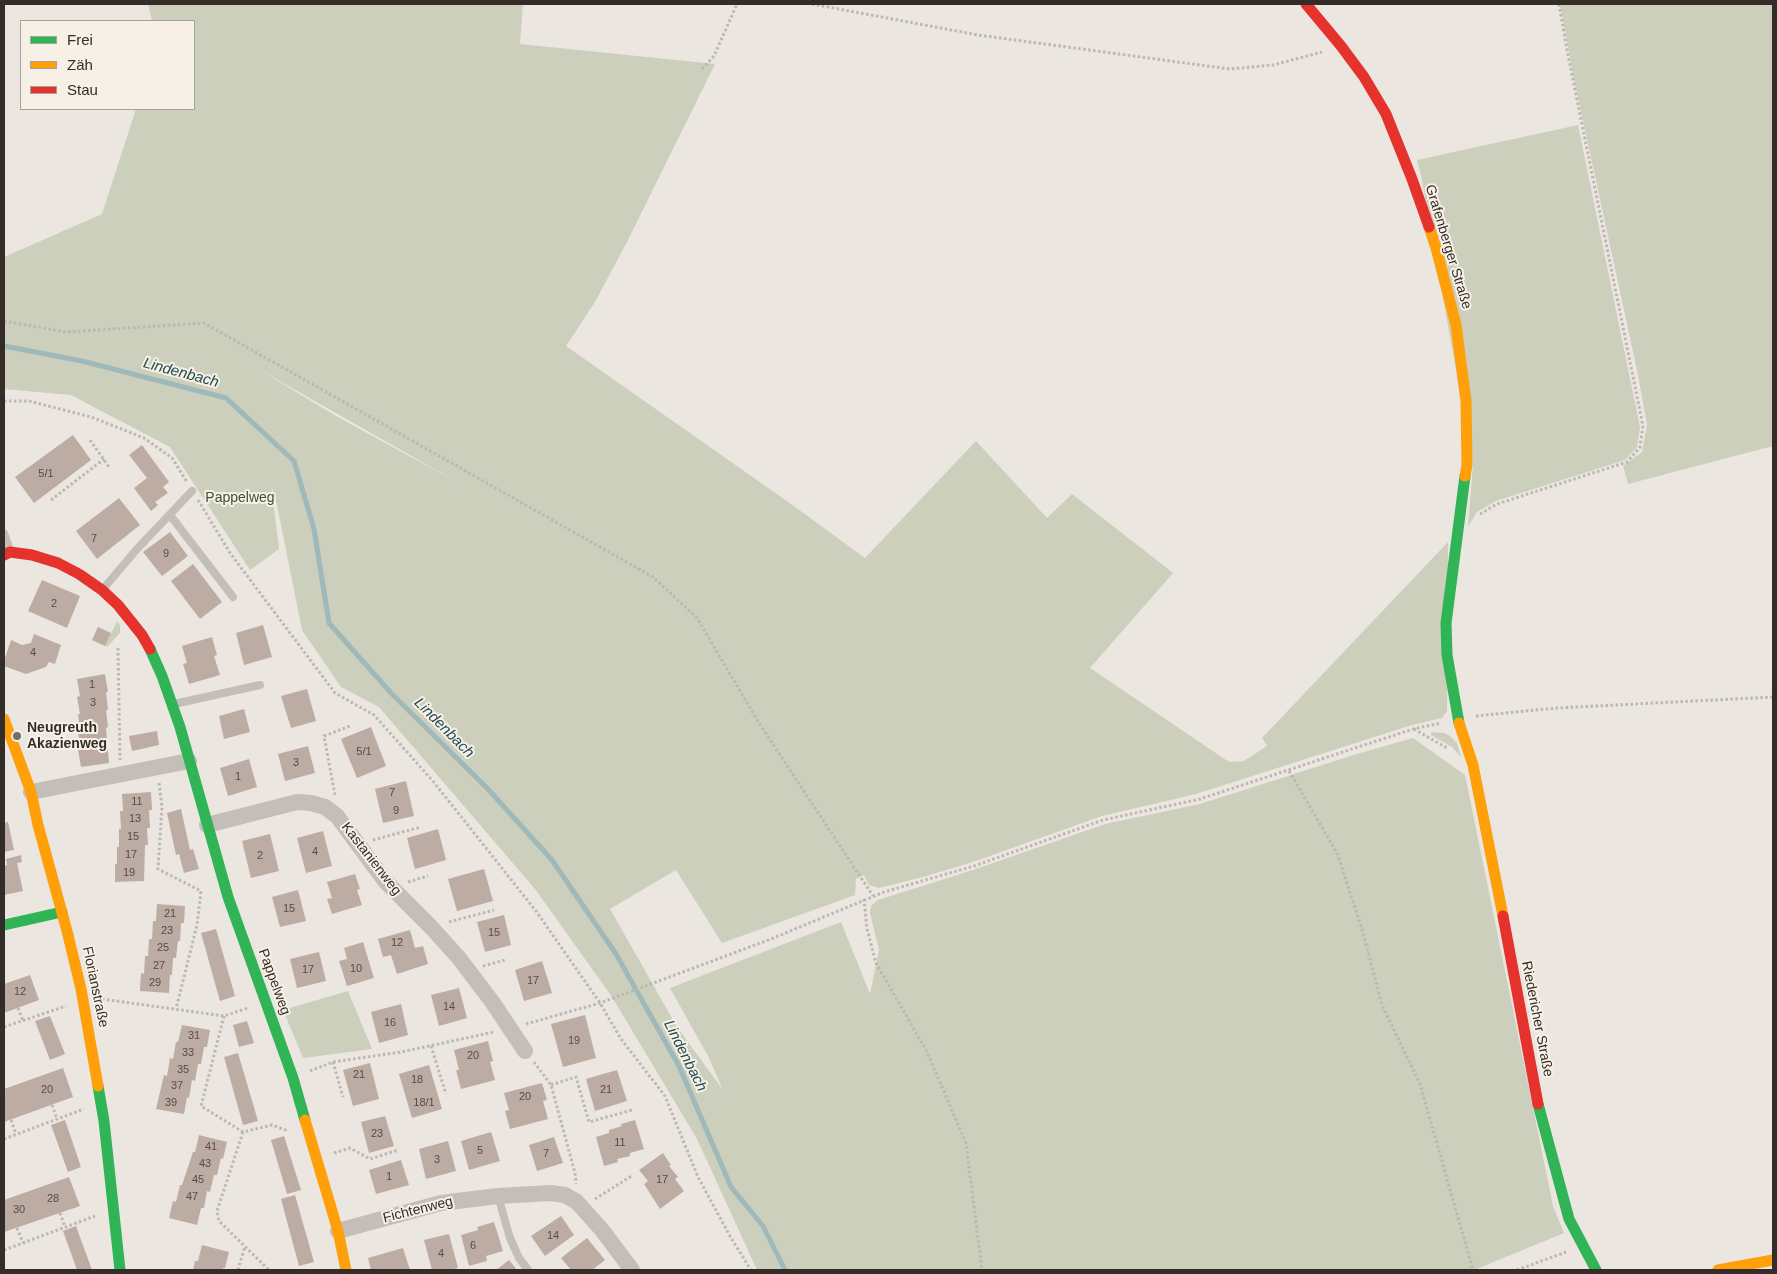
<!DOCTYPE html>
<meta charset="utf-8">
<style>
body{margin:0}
#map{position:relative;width:1777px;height:1274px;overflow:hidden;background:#ebe6e0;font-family:Helvetica,sans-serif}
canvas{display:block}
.frame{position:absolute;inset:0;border:5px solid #342c28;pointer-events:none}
.legend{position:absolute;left:20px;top:20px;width:175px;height:90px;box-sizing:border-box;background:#f7f0e7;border:1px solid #a9a29b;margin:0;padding:6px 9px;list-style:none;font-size:15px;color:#342c28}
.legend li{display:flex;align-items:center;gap:10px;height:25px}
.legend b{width:25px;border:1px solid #a9a29b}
</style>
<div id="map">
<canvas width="1777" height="1274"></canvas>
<div class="frame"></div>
<ul class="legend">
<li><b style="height:6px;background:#30b455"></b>Frei</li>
<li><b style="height:6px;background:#ff9f0a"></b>Zäh</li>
<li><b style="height:6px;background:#e5322d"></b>Stau</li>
</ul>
</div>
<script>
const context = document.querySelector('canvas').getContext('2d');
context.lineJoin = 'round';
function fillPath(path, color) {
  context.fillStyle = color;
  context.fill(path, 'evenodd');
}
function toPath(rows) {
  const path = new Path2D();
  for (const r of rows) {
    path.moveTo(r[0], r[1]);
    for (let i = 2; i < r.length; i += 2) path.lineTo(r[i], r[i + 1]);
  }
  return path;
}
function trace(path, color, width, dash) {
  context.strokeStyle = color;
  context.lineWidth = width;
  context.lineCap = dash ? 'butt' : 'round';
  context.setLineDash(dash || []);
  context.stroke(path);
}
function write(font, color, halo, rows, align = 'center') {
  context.font = font + ' Helvetica,sans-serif';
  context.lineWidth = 4;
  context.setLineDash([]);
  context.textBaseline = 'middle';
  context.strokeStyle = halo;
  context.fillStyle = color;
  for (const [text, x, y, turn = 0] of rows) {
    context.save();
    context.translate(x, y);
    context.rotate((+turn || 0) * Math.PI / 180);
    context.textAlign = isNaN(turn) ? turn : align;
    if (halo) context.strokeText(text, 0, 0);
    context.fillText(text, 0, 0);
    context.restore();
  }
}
fillPath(toPath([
 [148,4,523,4,520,44,715,64,626,244,595,302,566,346,791,504,865,558,976,441,1047,518,1072,494,1173,573,1090,668,1229,762,1244,761,1267,746,1262,738,1448,542,1447,711,1442,718,1412,725,1196,794,1102,816,973,862,923,877,879,888,869,885,864,875,856,879,855,895,722,943,676,870,610,909,677,1027,723,1090,708,1056,670,988,841,922,870,994,879,950,870,913,871,906,878,900,976,869,1105,824,1200,804,1357,754,1413,738,1465,775,1553,1206,1564,1233,1474,1270,757,1270,697,1139,612,997,535,889,379,707,341,687,302,630,277,505,271,485,279,549,250,570,170,447,71,395,4,389,4,257,102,214,136,109,194,109,194,21,152,21],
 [255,367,464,486,336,416],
 [1560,4,1773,4,1773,446,1628,484,1623,466,1642,452,1647,425,1638,375,1574,79],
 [1578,125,1640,427,1637,447,1625,460,1496,501,1477,512,1468,527,1473,465,1421,175,1417,160],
 [117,621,120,625,120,633,107,647,105,646],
 [1431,732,1444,733,1450,736,1457,743,1461,757,1452,747,1431,735],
 [348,991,372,1049,303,1058,283,1010]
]), '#cbcfbb');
trace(toPath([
 [4,346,82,361,226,398,294,461,314,529,329,623,391,693,487,788,552,860,616,954,679,1066,731,1187,763,1226,785,1270]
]), '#9fb9ba', 5);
fillPath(toPath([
 [73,435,91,460,34,503,15,477],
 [142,445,169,482,163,487,168,493,155,502,158,505,151,511,134,488,147,478,129,455],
 [119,498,140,525,97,559,76,531],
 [170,532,188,556,162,576,143,552],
 [193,564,222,602,200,619,171,581],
 [42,580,80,596,67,628,28,611],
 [263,625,272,657,244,665,236,633],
 [98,627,111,633,105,646,92,640],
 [34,634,61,645,55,664,49,662,46,667,26,674,4,666,4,661,11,640,22,645,31,643],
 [212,637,217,655,214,656,220,675,189,684,183,664,187,663,182,646],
 [105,674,108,692,106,692,108,710,106,710,108,727,106,728,109,763,81,767,78,750,81,750,78,732,80,732,78,714,80,714,77,697,80,696,77,679],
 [307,689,316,721,291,728,281,696],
 [244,709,250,732,224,739,219,716],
 [371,727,386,766,357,778,341,739],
 [157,731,159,745,132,751,129,736],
 [308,746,315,773,285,781,278,754],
 [249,759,257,787,228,796,220,768],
 [406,781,414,816,383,823,375,789],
 [151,792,152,810,149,810,150,828,147,828,148,845,145,845,144,881,115,882,115,864,117,864,117,847,119,847,119,829,121,829,120,811,123,811,122,794],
 [181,809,190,850,193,849,199,869,184,873,179,854,176,855,167,813],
 [8,822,14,850,4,852,4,823],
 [438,829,446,860,415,869,407,838],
 [323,831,332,866,306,873,297,838],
 [270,834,279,871,251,878,242,841],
 [21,855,22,862,17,863,23,891,4,895,4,866,7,865,6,859],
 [484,869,493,901,457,911,448,879],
 [355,874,360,889,357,890,362,905,332,914,327,899,332,898,327,882],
 [298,890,306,921,280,927,272,897],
 [157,904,185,906,184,923,181,923,180,941,178,941,176,958,173,958,172,975,170,975,169,993,140,991,141,973,144,974,145,956,148,956,149,939,152,939,153,921,156,921],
 [504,915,511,945,485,952,477,922],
 [216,929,235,996,220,1001,201,933],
 [410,930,415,948,423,946,428,964,397,974,391,955,383,957,378,939],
 [363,942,374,978,347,986,339,961,347,959,344,948],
 [319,952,326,981,297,988,290,959],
 [542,961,552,993,524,1001,515,970],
 [30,975,39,1000,4,1013,4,984],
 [459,988,467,1018,439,1026,431,995],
 [401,1004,408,1035,379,1043,371,1012],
 [585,1015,596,1058,563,1067,551,1024],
 [50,1016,65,1054,50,1060,35,1021],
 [247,1021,254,1043,239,1047,233,1025],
 [182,1025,210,1030,207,1047,204,1047,201,1064,198,1064,195,1081,192,1080,189,1098,187,1097,184,1114,156,1109,164,1075,167,1076,170,1058,173,1059,176,1042,178,1042],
 [488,1041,493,1061,490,1062,495,1080,461,1089,456,1070,459,1070,454,1050],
 [238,1053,258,1121,243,1125,224,1057],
 [370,1063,379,1099,353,1106,343,1070],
 [429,1065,442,1109,412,1118,399,1074],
 [63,1068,73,1097,4,1122,4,1089],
 [617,1070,627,1101,595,1111,586,1079],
 [542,1083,547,1100,543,1101,548,1119,510,1129,505,1111,509,1110,504,1093],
 [385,1116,394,1146,369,1153,361,1122],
 [65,1120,81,1167,68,1172,51,1125],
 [635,1120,644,1149,630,1153,630,1156,617,1159,618,1162,604,1166,596,1137,609,1133,609,1130,622,1126,621,1124],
 [491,1132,500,1161,469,1170,461,1141],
 [199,1135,227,1142,223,1159,221,1158,217,1175,214,1175,210,1192,207,1191,204,1208,201,1208,197,1225,169,1218,173,1201,176,1202,180,1185,182,1185,193,1152,195,1152],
 [284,1136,301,1190,287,1194,271,1140],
 [554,1137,563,1163,537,1171,529,1145],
 [448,1141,456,1171,426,1179,419,1149],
 [663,1153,671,1165,669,1166,678,1177,675,1179,684,1191,660,1209,644,1184,648,1181,639,1170],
 [401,1160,409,1185,376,1194,369,1170],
 [69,1177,80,1206,4,1232,4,1200],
 [295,1195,314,1262,299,1266,281,1199],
 [561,1216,574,1235,545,1256,531,1236],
 [494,1222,503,1251,486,1256,487,1261,469,1266,461,1235,478,1230,477,1227],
 [76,1226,92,1270,77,1270,63,1231],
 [449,1234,458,1268,450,1270,432,1270,424,1240],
 [587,1238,605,1260,592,1270,571,1270,561,1258],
 [202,1245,229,1252,225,1268,223,1268,222,1270,193,1270,195,1261,198,1261],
 [403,1248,410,1270,371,1270,368,1258],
 [509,1260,517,1270,496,1270]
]), '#bdaca4');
trace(toPath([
 [812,4,978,35,1230,69,1273,65,1322,52],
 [702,69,714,56,737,4],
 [4,321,66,332,204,323,653,577,697,618,759,723,873,896],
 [4,401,29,401,91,417,144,438,172,458,187,482],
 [90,440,109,467],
 [51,500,104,459],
 [198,500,230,553,335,693,374,715,432,780,536,911,600,1003,621,1039,665,1096,698,1177,731,1238,751,1270],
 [1480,514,1497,504,1627,462,1640,447,1643,426,1567,50,1559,4],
 [118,648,120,760],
 [1476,716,1557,708,1773,697],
 [1414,729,1447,748],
 [1289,771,1337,853,1362,929,1382,1005,1420,1084,1473,1270],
 [159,783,162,807,158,869,201,891,197,925,176,1009],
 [335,795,324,736,350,726],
 [373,840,421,827],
 [408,882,428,876],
 [864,899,867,929,876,963,927,1052,966,1143,982,1270],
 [449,922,494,910],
 [483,966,505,960],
 [102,999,224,1016,248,1008],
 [18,1008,23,1021],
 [224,1016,201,1106,243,1132,272,1125,288,1131],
 [526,1024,600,1003,771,939,884,892,974,866,1103,820,1200,799,1413,729,1441,723],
 [4,1027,66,1006],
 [431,1046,446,1094],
 [333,1062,343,1097],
 [534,1062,551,1085,575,1173,576,1184],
 [310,1071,333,1062,401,1052,494,1032],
 [551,1085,576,1077,589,1122,632,1110],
 [52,1105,57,1119],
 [11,1120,16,1134],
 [243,1132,217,1211,219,1221,269,1270],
 [4,1139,84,1109],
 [334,1153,350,1148,370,1159,398,1150],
 [595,1199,633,1175],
 [60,1213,65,1227],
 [17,1228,23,1243],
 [4,1250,95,1216],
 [238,1270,245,1246],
 [1517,1270,1566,1252]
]), '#bcb7b2', 3, [2.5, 2.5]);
trace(toPath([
 [170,515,233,597],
 [4,533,10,550],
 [103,589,137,549,192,491],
 [174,704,260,685],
 [498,1196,510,1238,519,1258,528,1270]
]), '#c4beb9', 8);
trace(toPath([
 [31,792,189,761],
 [207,825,297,802,311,803,325,807,337,816,385,881,431,927,459,958,493,1003,525,1051],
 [338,1231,441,1203,498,1196,551,1193,565,1195,577,1202,602,1230,632,1270]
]), '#c4beb9', 16);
trace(toPath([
 [150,649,162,676,180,727,228,897,293,1078,305,1120],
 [1459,723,1447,655,1446,623,1465,476],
 [4,925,62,912],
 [98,1086,104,1121,120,1270],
 [1538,1104,1569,1219,1596,1270]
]), '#30b455', 11);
trace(toPath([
 [1429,227,1436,248,1456,325,1466,401,1467,465,1465,476],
 [4,719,31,792,38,825,67,931,81,989,98,1086],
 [1459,723,1473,765,1503,916],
 [305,1120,338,1231,346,1270],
 [1718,1270,1773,1260]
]), '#ff9f0a', 11);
trace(toPath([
 [1306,4,1341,46,1364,77,1386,114,1412,179,1429,227],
 [4,555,10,552,32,555,58,563,79,574,102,590,118,605,142,635,150,649],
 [1503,916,1538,1104]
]), '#e5322d', 11);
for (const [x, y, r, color] of [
 [17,736,5,"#746d68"]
]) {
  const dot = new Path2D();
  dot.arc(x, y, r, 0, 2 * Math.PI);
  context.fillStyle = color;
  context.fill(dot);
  trace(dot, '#f7f0e7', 2);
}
write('11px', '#564c47', null, [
 ["5/1",46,474],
 ["7",94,539],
 ["9",166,554],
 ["2",54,604],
 ["4",33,653],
 ["1",92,685],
 ["3",93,703],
 ["5/1",364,752],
 ["3",296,763],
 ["1",238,777],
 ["7",392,793],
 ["11",137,802],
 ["9",396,811],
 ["13",135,819],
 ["15",133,837],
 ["4",315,852],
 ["17",131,855],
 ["2",260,856],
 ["19",129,873],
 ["15",289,909],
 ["21",170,914],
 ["23",167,931],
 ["15",494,933],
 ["12",397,943],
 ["25",163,948],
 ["27",159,966],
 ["10",356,969],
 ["17",308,970],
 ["17",533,981],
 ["29",155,983],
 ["12",20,992],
 ["14",449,1007],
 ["16",390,1023],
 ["31",194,1036],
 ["19",574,1041],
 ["33",188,1053],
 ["20",473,1056],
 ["35",183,1070],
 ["21",359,1075],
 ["18",417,1080],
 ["37",177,1086],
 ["20",47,1090],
 ["21",606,1090],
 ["20",525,1097],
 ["39",171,1103],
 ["18/1",424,1103],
 ["23",377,1134],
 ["11",620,1143],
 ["41",211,1147],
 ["5",480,1151],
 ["7",546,1154],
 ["3",437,1160],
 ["43",205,1164],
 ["1",389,1177],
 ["45",198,1180],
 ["17",662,1180],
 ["47",192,1197],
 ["28",53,1199],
 ["30",19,1210],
 ["14",553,1236],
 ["6",473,1246],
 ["4",441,1254]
]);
write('14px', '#342c28', '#f7f0e7', [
 ["Grafenberger Straße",1448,247,73],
 ["Kastanienweg",371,859,52],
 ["Pappelweg",274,982,70],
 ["Florianstraße",95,987,78],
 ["Riedericher Straße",1537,1019,79],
 ["Fichtenweg",418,1210,-14]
]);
write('14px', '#424f2e', '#f7f0e7', [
 ["Pappelweg",240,498]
]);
write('bold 14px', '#342c28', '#f7f0e7', [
 ["Neugreuth",27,728],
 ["Akazienweg",27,744]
], 'left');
write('italic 15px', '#224d51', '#f7f0e7', [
 ["Lindenbach",181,373,15],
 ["Lindenbach",444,728,45],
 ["Lindenbach",685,1056,63]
]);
</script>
